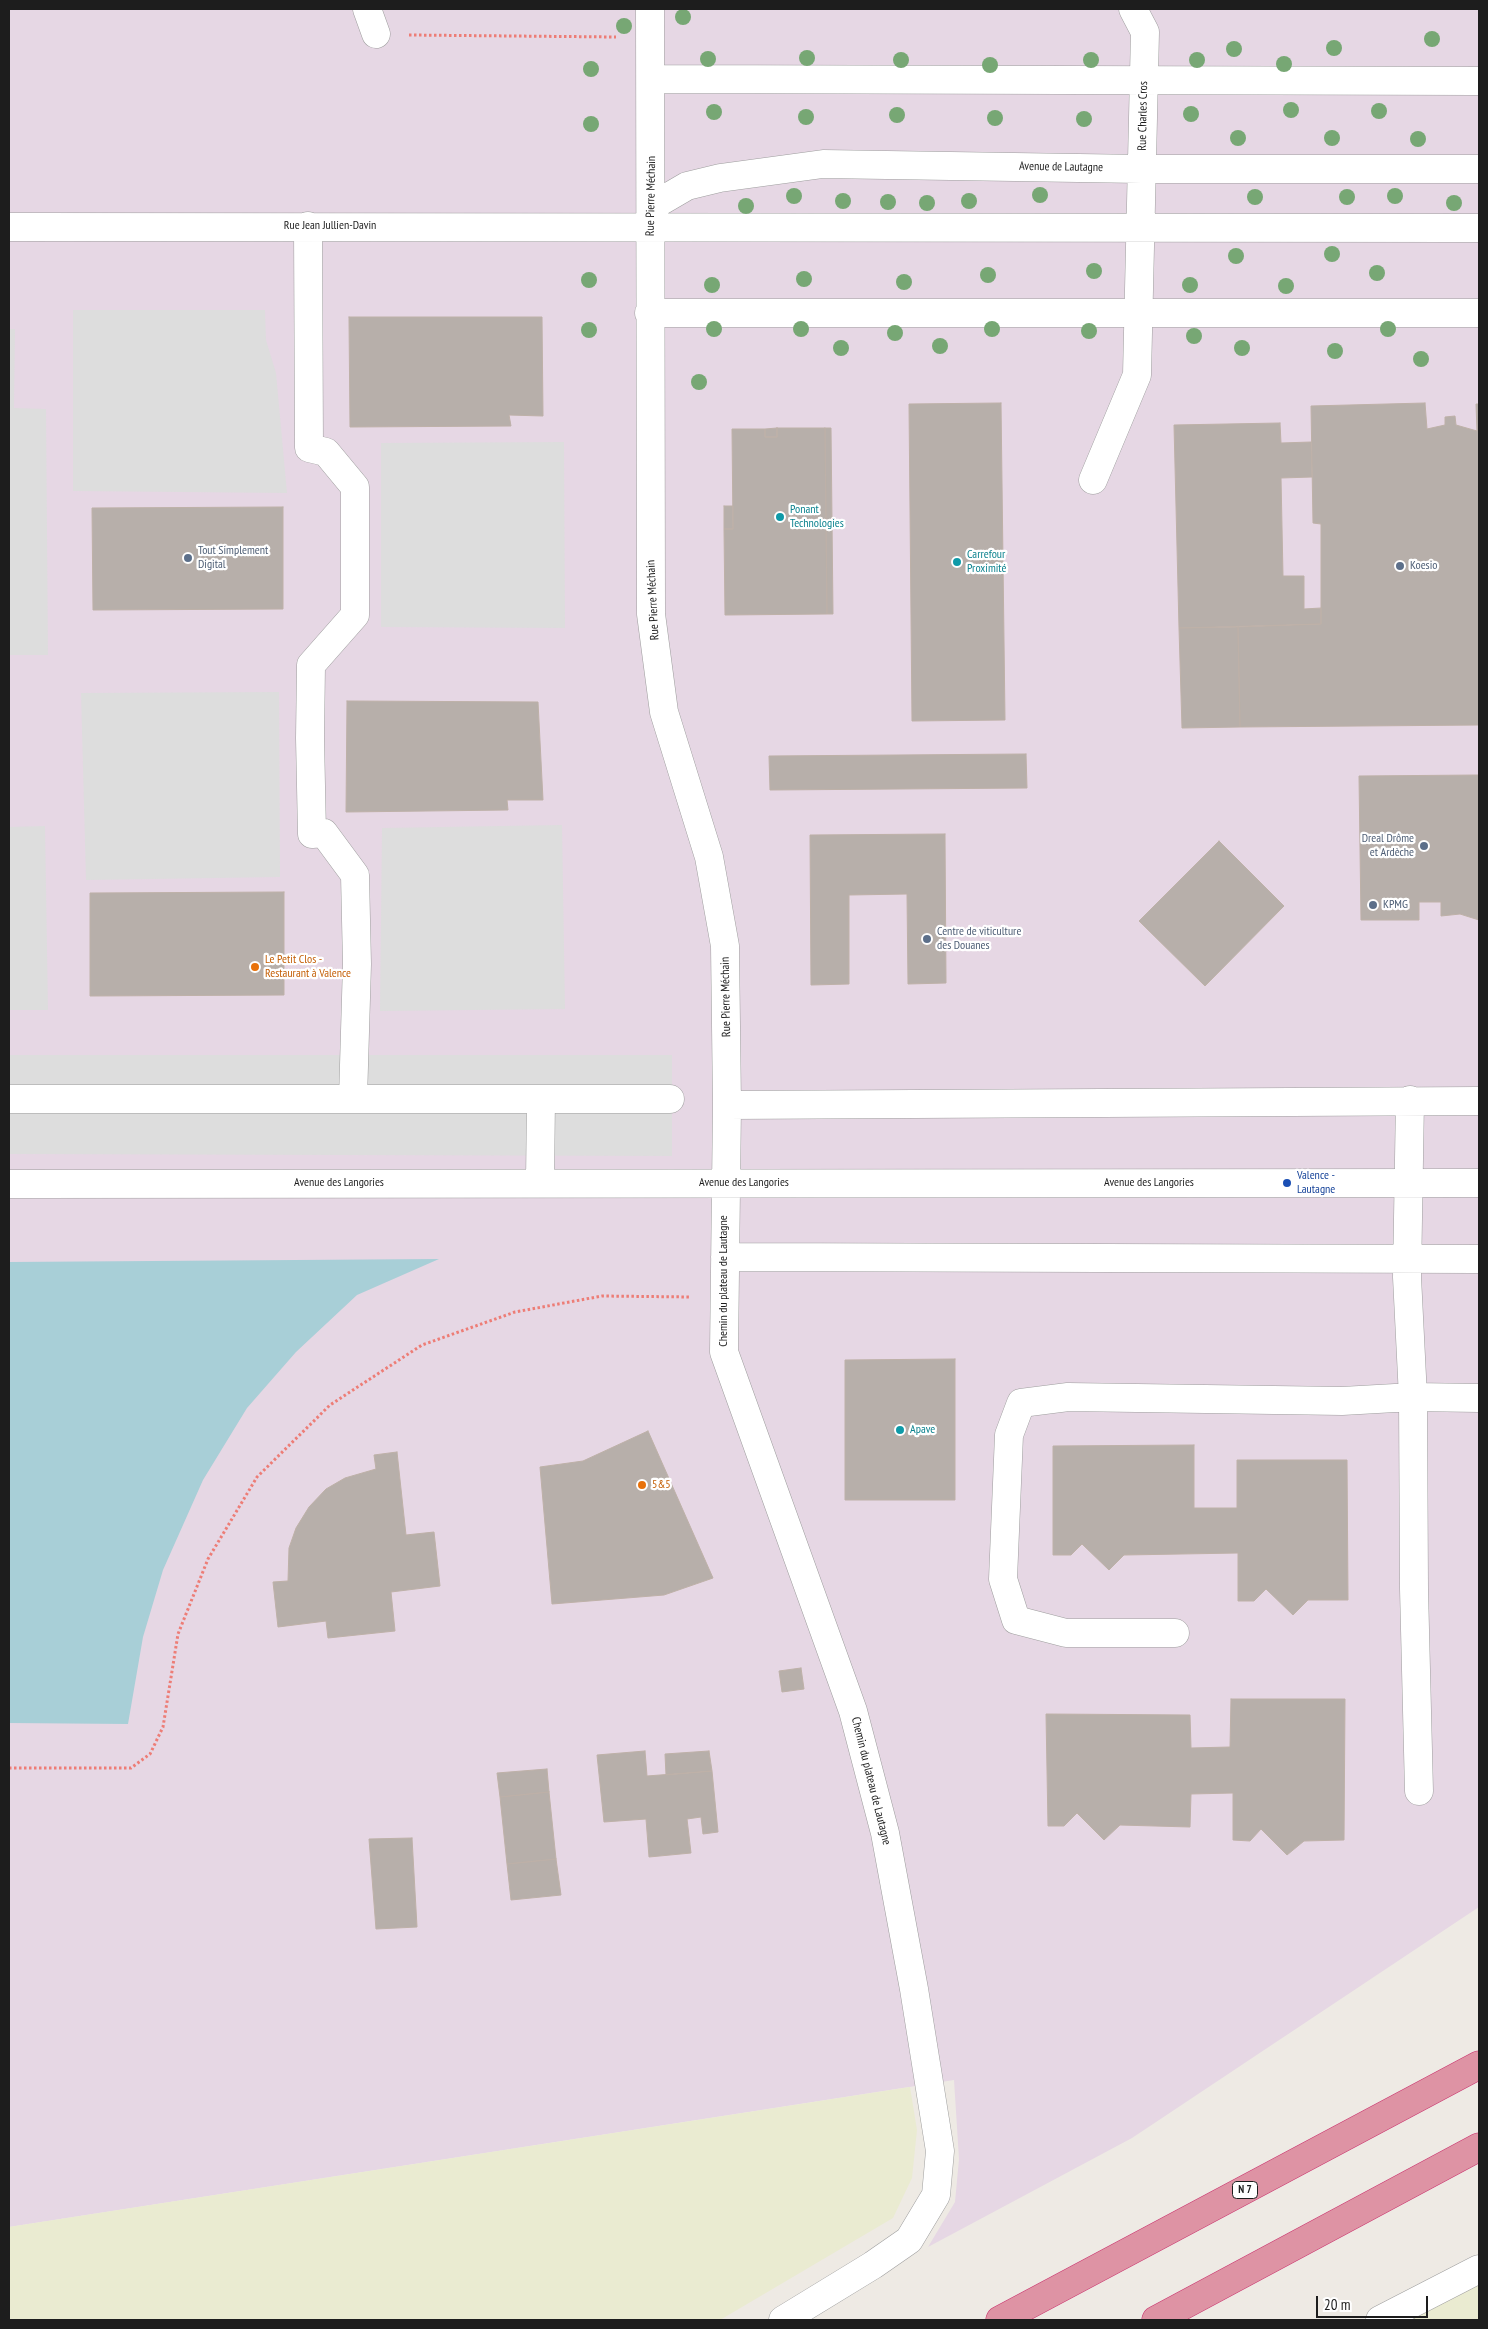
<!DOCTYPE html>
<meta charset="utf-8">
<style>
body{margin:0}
#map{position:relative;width:1488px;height:2329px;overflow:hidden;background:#eeeae4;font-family:"PT Sans Narrow",sans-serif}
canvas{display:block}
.frame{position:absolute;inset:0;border:10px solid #1d1d1d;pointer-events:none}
.scale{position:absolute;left:1316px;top:2296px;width:112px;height:22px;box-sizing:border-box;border:2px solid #1d1d1d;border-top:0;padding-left:6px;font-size:15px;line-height:18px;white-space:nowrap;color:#1d1d1d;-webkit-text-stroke:4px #fff;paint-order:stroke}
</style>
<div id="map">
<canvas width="1488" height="2329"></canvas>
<div class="frame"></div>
<div class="scale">20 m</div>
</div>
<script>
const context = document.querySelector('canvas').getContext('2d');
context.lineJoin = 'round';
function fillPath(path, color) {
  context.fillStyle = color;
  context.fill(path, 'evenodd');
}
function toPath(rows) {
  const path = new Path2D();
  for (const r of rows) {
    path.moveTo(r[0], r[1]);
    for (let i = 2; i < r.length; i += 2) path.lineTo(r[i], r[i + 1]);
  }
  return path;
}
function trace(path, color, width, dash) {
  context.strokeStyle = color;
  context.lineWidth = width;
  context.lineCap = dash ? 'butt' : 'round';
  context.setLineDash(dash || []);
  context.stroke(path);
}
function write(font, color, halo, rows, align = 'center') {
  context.font = font + ' "PT Sans Narrow",sans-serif';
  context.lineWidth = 4.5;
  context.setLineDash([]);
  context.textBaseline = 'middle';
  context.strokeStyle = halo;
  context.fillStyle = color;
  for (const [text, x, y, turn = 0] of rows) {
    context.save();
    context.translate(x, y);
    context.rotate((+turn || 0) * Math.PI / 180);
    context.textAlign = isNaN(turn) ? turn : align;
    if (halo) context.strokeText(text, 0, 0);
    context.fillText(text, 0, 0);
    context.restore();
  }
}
fillPath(toPath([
 [9,9,1479,9,1479,1907,1132,2138,928,2247,955,2202,959,2159,954,2080,9,2227]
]), '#e6d7e4');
fillPath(toPath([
 [910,2087,917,2130,912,2178,893,2218,720,2320,9,2320,9,2227],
 [1479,2269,1479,2320,1380,2320]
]), '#eaebd1');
fillPath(toPath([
 [73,310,265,310,266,340,276,373,287,493,73,491],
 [9,329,15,329,14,408,46,409,48,655,9,655],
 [564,442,565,628,381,627,381,443],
 [279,692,280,877,86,880,81,693],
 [562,825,565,1009,380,1011,382,828],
 [45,826,48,1010,9,1010,9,827],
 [9,1055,672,1055,672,1156,9,1154]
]), '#ddd');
fillPath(toPath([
 [439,1259,357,1295,296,1352,247,1408,203,1480,163,1570,143,1637,128,1724,9,1723,9,1262]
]), '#a8cfd7');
const building = toPath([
 [349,317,542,317,543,416,509,415,511,426,350,427,349,317],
 [1001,403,1005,720,912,721,909,404,1001,403],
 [1425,403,1427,429,1445,425,1445,417,1455,416,1456,425,1477,431,1476,404,1479,404,1479,725,1240,727,1238,627,1321,624,1321,524,1313,523,1311,406,1425,403],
 [1280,423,1281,443,1311,442,1312,477,1281,478,1283,576,1304,576,1304,609,1321,608,1321,624,1179,628,1174,425,1280,423],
 [777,428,777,437,765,437,765,429,777,428],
 [777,428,825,428,827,614,725,615,724,529,733,529,732,429,765,429,765,437,777,437,777,428],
 [825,428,831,428,833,614,827,614,825,428],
 [724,506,733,506,733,529,724,529,724,506],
 [283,507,283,609,93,610,92,508,283,507],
 [1238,627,1240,727,1182,728,1179,628,1238,627],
 [347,701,538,702,543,800,507,800,508,810,346,812,347,701],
 [1026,754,1027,788,770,790,769,756,1026,754],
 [1479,775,1479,920,1460,914,1441,916,1441,902,1419,902,1419,920,1361,920,1359,776,1479,775],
 [945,834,946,983,908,984,907,894,849,895,849,984,811,985,810,835,945,834],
 [1219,841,1284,906,1205,986,1139,921,1219,841],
 [284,892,284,995,90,996,90,893,284,892],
 [955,1359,955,1500,845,1500,845,1360,955,1359],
 [648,1431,713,1578,664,1595,552,1604,540,1467,583,1461,648,1431],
 [1194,1445,1194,1508,1237,1508,1237,1460,1347,1460,1348,1600,1308,1600,1293,1615,1266,1589,1254,1601,1238,1601,1238,1553,1124,1555,1109,1570,1082,1544,1071,1555,1053,1555,1053,1446,1194,1445],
 [397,1452,406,1535,434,1532,440,1586,391,1592,395,1631,328,1638,326,1621,278,1627,273,1582,288,1581,289,1548,296,1528,309,1507,326,1489,345,1478,376,1469,374,1455,397,1452],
 [801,1668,804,1689,782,1692,779,1671,801,1668],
 [1231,1699,1345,1699,1344,1840,1304,1841,1287,1855,1261,1829,1250,1841,1233,1840,1233,1793,1191,1794,1190,1827,1120,1825,1104,1840,1077,1813,1064,1826,1048,1826,1046,1714,1190,1715,1191,1748,1230,1747,1231,1699],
 [645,1751,647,1776,712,1771,718,1832,703,1834,701,1817,687,1819,691,1853,649,1857,646,1819,604,1822,597,1755,645,1751],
 [709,1751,712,1771,666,1775,665,1754,709,1751],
 [547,1769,549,1792,500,1797,497,1773,547,1769],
 [549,1792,556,1859,507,1864,500,1797,549,1792],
 [412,1838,417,1927,376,1929,369,1839,412,1838],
 [556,1859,561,1895,511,1900,507,1864,556,1859]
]);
fillPath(building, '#b7afaa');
trace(building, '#beb1a8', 1);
const minor = toPath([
 [367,9,376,34],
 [650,9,651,614,664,712,709,857,725,946,727,1105,724,1352,853,1711,885,1833,914,1989,940,2151,936,2195,909,2240,873,2265,783,2320],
 [651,79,1479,81],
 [651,207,687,186,720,178,823,164,1142,169,1479,169],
 [308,226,309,448,326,452,355,487,355,615,311,665,310,738,312,834,324,833,355,875,357,964,353,1099],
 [9,227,1479,228],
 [649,313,1479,313],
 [1093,480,1137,375,1145,32,1133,9],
 [9,1099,670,1099],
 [1410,1100,1407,1277,1413,1397,1414,1589,1419,1791],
 [727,1105,1479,1101],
 [540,1182,541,1099],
 [9,1184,1479,1183],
 [725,1257,1479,1259],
 [1175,1633,1066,1633,1016,1620,1003,1579,1009,1435,1021,1403,1068,1397,1342,1401,1413,1397,1479,1398],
 [1380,2320,1479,2269]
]);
const highway = toPath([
 [1000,2320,1479,2065],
 [1156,2320,1479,2147]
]);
trace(minor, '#9e9e9e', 29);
trace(highway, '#c9346e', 29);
trace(toPath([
 [409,35,616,37],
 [9,1768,131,1768,150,1754,163,1727,178,1634,208,1559,257,1477,330,1405,422,1345,515,1312,602,1296,690,1297]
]), '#ed7d76', 3, [2.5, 2.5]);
trace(minor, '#fff', 28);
trace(highway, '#de93a4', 28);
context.fillStyle = '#77a774';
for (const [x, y] of [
 [683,17],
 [624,26],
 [1432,39],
 [1334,48],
 [1234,49],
 [807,58],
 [708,59],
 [901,60],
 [1091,60],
 [1197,60],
 [1284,64],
 [990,65],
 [591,69],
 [1291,110],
 [1379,111],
 [714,112],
 [1191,114],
 [897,115],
 [806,117],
 [995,118],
 [1084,119],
 [591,124],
 [1238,138],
 [1332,138],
 [1418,139],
 [1040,195],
 [794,196],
 [1395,196],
 [1255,197],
 [1347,197],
 [843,201],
 [969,201],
 [888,202],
 [927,203],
 [1454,203],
 [746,206],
 [1332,254],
 [1236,256],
 [1094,271],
 [1377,273],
 [988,275],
 [804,279],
 [589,280],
 [904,282],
 [712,285],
 [1190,285],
 [1286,286],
 [714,329],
 [801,329],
 [992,329],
 [1388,329],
 [589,330],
 [1089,331],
 [895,333],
 [1194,336],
 [940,346],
 [841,348],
 [1242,348],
 [1335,351],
 [1421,359],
 [699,382]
]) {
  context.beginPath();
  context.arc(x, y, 8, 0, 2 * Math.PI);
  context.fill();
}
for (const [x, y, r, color] of [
 [780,517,5,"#0f9aa8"],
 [188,558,5,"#5c6f8a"],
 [957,562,5,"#0f9aa8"],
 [1400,566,5,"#5c6f8a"],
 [1424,846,5,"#5c6f8a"],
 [1373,905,5,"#5c6f8a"],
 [927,939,5,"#5c6f8a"],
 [255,967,5,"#e8710a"],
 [1287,1183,5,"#1a4fb4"],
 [900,1430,5,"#0f9aa8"],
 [642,1485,5,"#e8710a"]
]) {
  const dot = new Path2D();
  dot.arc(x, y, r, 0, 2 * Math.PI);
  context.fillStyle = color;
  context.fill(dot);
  trace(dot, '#fff', 2);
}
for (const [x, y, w] of [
 [1245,2190,25]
]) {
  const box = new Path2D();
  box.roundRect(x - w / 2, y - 8.5, w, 17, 4);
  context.fillStyle = '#fff';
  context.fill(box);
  trace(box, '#1d1d1d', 1);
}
write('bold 11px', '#1d1d1d', null, [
 ["N 7",1245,2190]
]);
write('12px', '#1d1d1d', '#fff', [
 ["Rue Charles Cros",1143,116,-89],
 ["Avenue de Lautagne",1061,167,1],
 ["Rue Pierre Méchain",651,196,-89],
 ["Rue Jean Jullien-Davin",330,226],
 ["Rue Pierre Méchain",653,600,-93],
 ["Rue Pierre Méchain",726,997,-91],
 ["Avenue des Langories",339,1183],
 ["Avenue des Langories",744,1183],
 ["Avenue des Langories",1149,1183],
 ["Chemin du plateau de Lautagne",724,1281,-90],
 ["Chemin du plateau de Lautagne",871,1781,76]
]);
write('12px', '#0d838f', '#fff', [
 ["Ponant",790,510],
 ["Technologies",790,524],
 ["Carrefour",967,555],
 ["Proximité",967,569],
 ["Apave",910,1430]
], 'left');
write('12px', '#4e5e75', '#fff', [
 ["Tout Simplement",198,551],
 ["Digital",198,565],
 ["Koesio",1410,566],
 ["Dreal Drôme",1414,839,"right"],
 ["et Ardèche",1414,853,"right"],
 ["KPMG",1383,905],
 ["Centre de viticulture",937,932],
 ["des Douanes",937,946]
], 'left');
write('12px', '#c56008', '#fff', [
 ["Le Petit Clos -",265,960],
 ["Restaurant à Valence",265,974],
 ["5&5",652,1485]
], 'left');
write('12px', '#164399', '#fff', [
 ["Valence -",1297,1176],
 ["Lautagne",1297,1190]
], 'left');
</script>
